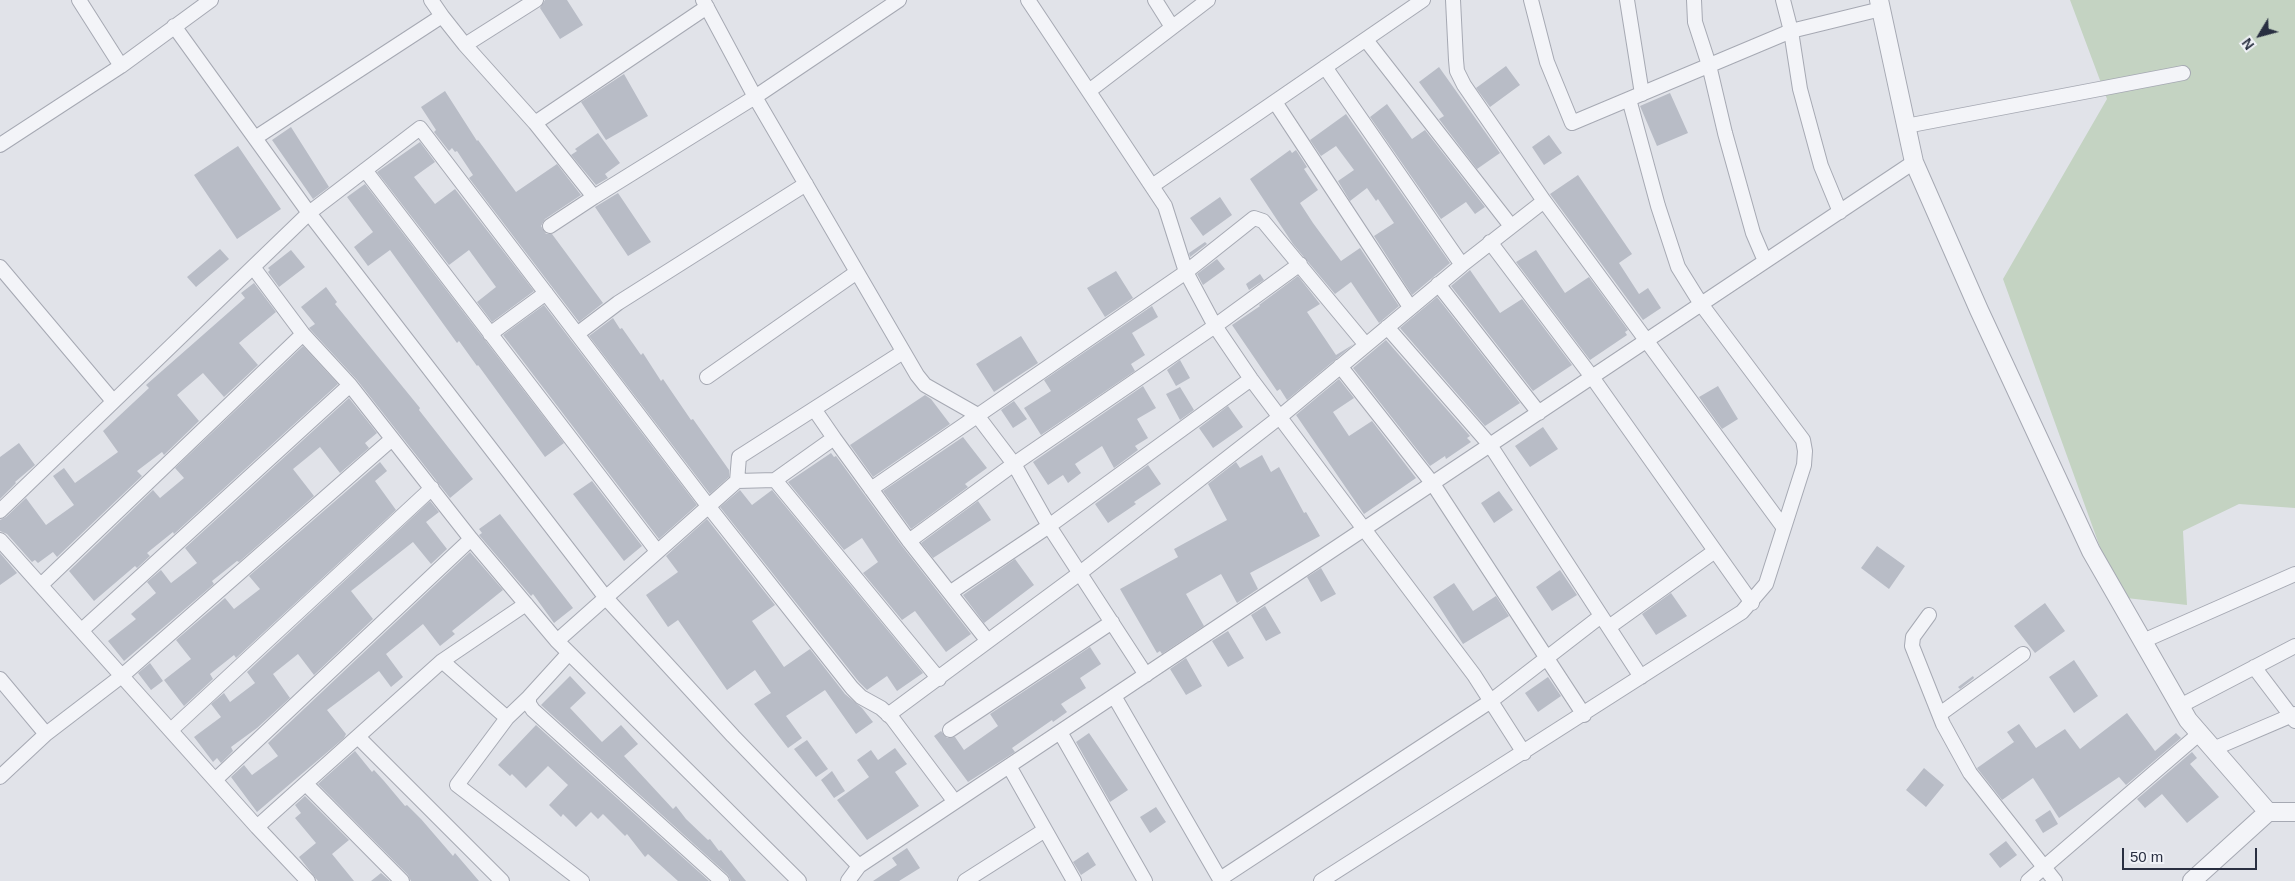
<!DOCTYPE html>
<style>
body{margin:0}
#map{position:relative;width:2295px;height:881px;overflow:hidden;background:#e1e3e9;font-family:Helvetica,sans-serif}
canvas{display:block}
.north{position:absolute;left:2235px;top:10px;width:50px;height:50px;-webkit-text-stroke:4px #f0f2f7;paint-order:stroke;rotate:233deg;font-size:14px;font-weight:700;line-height:20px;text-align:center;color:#292f41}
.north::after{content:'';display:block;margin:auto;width:18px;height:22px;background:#292f41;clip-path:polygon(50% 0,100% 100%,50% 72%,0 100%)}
.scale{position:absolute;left:2122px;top:848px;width:135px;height:22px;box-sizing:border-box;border:2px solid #292f41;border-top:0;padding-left:6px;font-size:15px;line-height:18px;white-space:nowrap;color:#292f41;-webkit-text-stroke:4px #f0f2f7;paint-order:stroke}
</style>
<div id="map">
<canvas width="2295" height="881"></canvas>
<div class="north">N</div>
<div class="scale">50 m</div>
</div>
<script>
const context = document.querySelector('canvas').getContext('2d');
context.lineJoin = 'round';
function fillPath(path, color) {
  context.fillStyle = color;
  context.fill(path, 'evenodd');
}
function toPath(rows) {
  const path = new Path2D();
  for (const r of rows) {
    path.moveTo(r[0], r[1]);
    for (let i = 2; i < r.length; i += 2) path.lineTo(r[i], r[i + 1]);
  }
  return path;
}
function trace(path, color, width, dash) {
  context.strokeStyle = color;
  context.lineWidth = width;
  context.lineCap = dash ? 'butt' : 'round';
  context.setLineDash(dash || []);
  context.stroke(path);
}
fillPath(toPath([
 [2070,0,2295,0,2295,508,2239,504,2183,531,2187,605,2118,597,2003,279,2107,99]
]), '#c4d3c2');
fillPath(toPath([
 [545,0,567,0,583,25,560,39,540,8],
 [1506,66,1520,85,1490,107,1476,88],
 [1439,67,1500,153,1477,169,1439,119,1444,116,1419,82],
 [624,74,648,116,606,140,581,102],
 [445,91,477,141,478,140,516,192,557,164,581,195,545,219,541,226,546,234,552,234,603,303,579,322,469,178,473,175,457,151,455,152,452,148,449,151,434,132,436,130,421,107],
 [1670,93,1688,133,1657,146,1640,106],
 [1387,104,1412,139,1425,130,1485,207,1475,214,1466,202,1441,219,1370,117],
 [1346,114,1450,263,1412,295,1374,236,1394,223,1378,199,1376,201,1367,188,1350,201,1338,181,1354,170,1336,146,1321,156,1310,140],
 [291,127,329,187,313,199,272,140],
 [598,133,620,163,605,174,608,178,596,185,571,155,577,151,575,149],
 [1549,135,1562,153,1544,165,1532,147],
 [420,142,435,162,414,177,435,204,455,189,534,291,492,322,477,302,496,287,469,250,449,265,377,172],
 [238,146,281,209,237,239,194,175],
 [1290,150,1292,153,1296,150,1307,167,1304,169,1318,190,1300,203,1313,223,1341,261,1360,248,1399,306,1379,323,1351,282,1335,294,1293,244,1250,179],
 [1578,175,1632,254,1619,263,1639,294,1648,288,1661,308,1643,320,1550,194],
 [365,184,564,443,545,457,478,365,477,366,459,341,457,343,390,250,368,266,354,247,373,232,347,197],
 [618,193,651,242,628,256,595,207],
 [1220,197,1232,215,1203,236,1190,218],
 [1205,242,1207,244,1190,257,1189,253],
 [220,249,229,259,196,287,187,277],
 [291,250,305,267,279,287,268,272,270,270,268,268],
 [1536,250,1565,293,1589,277,1628,330,1625,332,1627,335,1590,360,1516,262],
 [1217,259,1225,269,1203,285,1197,274],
 [1470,270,1500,313,1522,299,1572,365,1533,391,1451,286],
 [1116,271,1133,298,1105,317,1087,288],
 [1260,274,1264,280,1249,290,1246,284],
 [1298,276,1320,304,1307,312,1336,355,1354,344,1287,400,1280,389,1277,391,1232,325,1260,306,1259,305],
 [254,283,276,312,239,343,258,365,224,397,203,373,177,395,199,421,201,419,164,455,162,452,137,471,142,476,57,557,53,552,38,563,35,560,32,562,7,534,0,531,0,520,6,517,26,498,46,525,74,505,53,476,64,468,75,483,118,452,103,431,149,388,146,385,245,298,241,293],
 [326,287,337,302,335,304,420,408,419,410,473,479,450,498,357,380,309,328,315,324,301,307],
 [1437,297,1520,403,1485,426,1400,328],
 [544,305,697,505,659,539,503,335],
 [1152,306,1158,317,1132,333,1145,355,1131,364,1135,371,1041,435,1024,408,1051,391,1044,380],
 [613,318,620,329,622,328,641,355,643,353,661,381,663,379,691,420,693,419,729,470,729,477,710,494,589,336],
 [1021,336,1038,363,994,392,976,364],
 [1386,340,1470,436,1467,438,1471,442,1446,459,1445,456,1430,466,1353,368],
 [303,346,338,384,174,534,173,532,147,553,150,556,137,568,135,566,94,601,69,571,153,490,160,498,184,478,175,468],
 [1180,360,1190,378,1176,386,1167,370],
 [1339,379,1354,398,1333,412,1349,436,1372,421,1416,478,1364,514,1296,415],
 [1143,386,1156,408,1137,419,1148,438,1135,446,1138,450,1114,468,1102,446,1075,464,1081,473,1068,483,1063,475,1048,485,1033,462],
 [1718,386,1738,419,1722,429,1699,397],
 [1180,387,1194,410,1180,420,1166,394],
 [925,395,931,399,950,424,873,477,850,445],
 [349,398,377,433,365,443,369,448,340,473,320,447,293,469,314,496,239,562,237,561,212,581,214,584,124,661,108,641,136,619,131,614,156,593,147,582,161,570,171,583,197,563,185,548],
 [1014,401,1027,419,1013,428,1001,410],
 [1228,406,1243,427,1213,448,1199,428],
 [1543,427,1558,449,1530,467,1515,446],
 [963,437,987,468,965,484,968,487,911,529,883,491],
 [19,443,35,465,15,482,16,483,0,499,0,457],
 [831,453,834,457,836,456,902,546,971,634,946,652,915,611,902,620,863,573,878,562,862,538,844,550,788,482],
 [1262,455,1271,472,1279,467,1304,513,1306,512,1320,536,1250,573,1258,589,1237,603,1221,574,1186,594,1204,626,1162,654,1160,651,1157,653,1120,589,1178,557,1174,549,1227,520,1208,484,1236,462,1240,468],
 [380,462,387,471,375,481,396,510,236,658,234,655,210,674,213,679,184,706,164,680,191,659,176,640,225,598,234,609,260,589,249,576],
 [1148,465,1161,484,1134,502,1136,504,1108,523,1095,504],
 [592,481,642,546,624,561,573,494],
 [740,490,752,505,772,490,923,673,897,691,887,676,867,690,859,682,720,507],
 [1499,491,1513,510,1494,523,1481,503],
 [430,501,439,512,426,522,447,549,431,564,413,542,351,591,373,619,314,675,298,654,273,674,290,698,257,728,231,747,233,751,221,763,217,758,213,762,194,737,221,717,211,704,224,693,230,702,255,683,247,672],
 [978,501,991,520,933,558,921,543],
 [500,514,573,608,554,623,533,594,531,596,479,535,482,533,479,529],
 [707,519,775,605,752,621,784,667,810,649,845,694,862,708,873,722,856,734,825,690,786,716,802,738,788,748,754,704,771,693,755,670,727,690,678,620,668,627,646,595,678,572,666,556],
 [1877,546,1905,566,1889,589,1861,568],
 [470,552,503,590,452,631,455,634,440,646,423,624,386,654,403,677,391,687,379,671,327,710,346,734,344,738,257,812,231,777,244,765,252,775,278,756,268,743],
 [0,553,17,573,0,585],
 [1015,559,1034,585,984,623,963,595],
 [1321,568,1336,594,1321,602,1307,577],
 [1560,570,1577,595,1552,611,1536,587],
 [1454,583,1473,611,1496,596,1509,616,1463,644,1433,597],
 [1671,593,1687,616,1656,635,1642,614],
 [2045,603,2065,631,2035,653,2014,626],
 [1265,606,1281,633,1266,641,1251,615],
 [1228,631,1244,658,1228,667,1212,641],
 [1090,647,1101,664,1080,678,1086,688,1061,704,1067,712,1053,722,1052,720,1012,748,1015,752,968,782,934,736,941,731,947,738,955,737,964,750,998,726,990,714],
 [1186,658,1202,686,1186,695,1170,669],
 [2074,660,2098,696,2074,713,2049,677],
 [150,663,163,681,151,690,138,673],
 [570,676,586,693,570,708,602,742,621,725,638,744,624,756,673,809,676,806,686,819,708,840,710,839,719,851,721,850,746,881,731,881,728,875,541,705],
 [1973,676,1974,678,1960,689,1958,687],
 [1548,677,1561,696,1538,712,1525,693],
 [2127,713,2155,751,2176,733,2181,738,2126,785,2119,777,2059,818,2033,778,2002,800,1977,768,2014,742,2007,732,2019,724,2036,748,2065,729,2080,749],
 [536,725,709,881,678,881,648,854,645,857,627,834,625,836,603,814,598,819,591,812,576,827,563,814,561,817,549,805,568,785,548,766,526,788,512,774,510,776,498,765],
 [1089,733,1128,790,1110,802,1076,742],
 [807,740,828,769,816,777,794,749],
 [895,748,907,764,895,772,919,806,867,840,837,800,869,777,857,760,871,750,878,760],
 [355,751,372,772,374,770,384,781,405,806,407,805,421,819,453,856,455,853,479,881,411,881,408,875,318,784],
 [2192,752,2197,758,2190,764,2219,797,2187,823,2162,794,2145,808,2137,799],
 [1924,768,1944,785,1926,807,1906,790],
 [832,771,845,791,834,798,821,780],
 [305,796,349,840,332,854,354,881,318,881,299,857,316,843,295,818,301,813,295,805],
 [1156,807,1166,822,1150,833,1140,817],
 [2050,810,2058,824,2043,833,2035,820],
 [2006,841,2017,855,2000,868,1989,854],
 [907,848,920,868,899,881,873,881,897,865,892,858],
 [1088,852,1096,865,1081,875,1073,862],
 [381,873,390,881,371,881]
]), '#b8bcc6');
const minor = toPath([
 [79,0,121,66],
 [536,0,465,45,535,123,594,197,755,97,899,0],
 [703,0,755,97,917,375,925,385,976,414,1014,464,1049,526,1146,675],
 [1028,0,1165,206,1186,272,1215,326,1251,379,1474,675,1524,753],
 [1155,0,1172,27],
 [1453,0,1456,60,1457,71,1464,85,1544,201,1784,528],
 [1531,0,1547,62,1572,123,1791,31,1881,9],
 [1627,0,1642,94],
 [1694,0,1695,22,1709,65,1725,133,1753,233,1765,261],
 [1783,0,1791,31,1800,89,1821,166,1840,212],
 [442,16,465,45],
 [1366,40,1511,226],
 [1325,67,1462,265],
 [1089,91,1208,0],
 [1275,102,1410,307],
 [535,123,707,7],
 [1906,126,2183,73],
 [255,138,442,16,431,0],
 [0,145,121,66,211,0],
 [365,170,657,551],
 [1152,186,1423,0],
 [550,226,594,197],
 [1490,242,1592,377,1752,603],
 [0,267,113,401],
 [253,267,303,334,350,385,471,539,557,641,799,881],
 [1438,284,1539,413],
 [1387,327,1490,445,1641,677],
 [490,334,546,293],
 [577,334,618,303,806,184],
 [1340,366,1433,484,1584,715],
 [707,377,857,272],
 [834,438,909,541,987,640],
 [775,480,939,679],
 [737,481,739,457,903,352],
 [871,489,1186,272,1254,218,1263,221,1366,345],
 [0,511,309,213,174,26],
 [0,540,257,827,308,881],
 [909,541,1014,464,1215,326,1300,264],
 [41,585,303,334],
 [951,592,1049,526,1251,379],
 [1929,615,1913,637,1912,646,1943,724,1970,773,2055,881],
 [1609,627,1715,551],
 [82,630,350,385],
 [557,641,737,481,775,480,834,438,814,409],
 [2143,641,2295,574],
 [569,653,529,697,529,704,533,710,722,881],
 [442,661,507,718,457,785,582,881],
 [2254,667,2295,721],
 [0,679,46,734,0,777],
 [1114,696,1221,881],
 [2180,706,2295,646],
 [1940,714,2023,654],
 [888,715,1080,573,1281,416,1462,265,1544,201],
 [507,718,529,697],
 [171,730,432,488],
 [950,730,1112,622],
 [1060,732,1145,881],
 [46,734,123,675,392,439],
 [358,737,502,881],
 [2213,749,2295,714],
 [1009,766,1074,881],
 [215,780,471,539],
 [306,784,402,881],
 [257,827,442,661,526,604],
 [859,866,733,736,606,598,309,213,420,128,709,507,852,688,861,697,881,708,892,718,955,802],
 [1220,879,1491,701,1601,616],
 [848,881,859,866,1914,162],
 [965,881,1045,830],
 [1321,881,1742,612,1766,584,1804,465,1805,451,1803,440,1701,304,1678,267,1658,206,1629,99],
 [2028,881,2200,733]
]);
const tertiary = toPath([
 [1879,0,1914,162,1979,310,2091,551,2188,720,2268,812],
 [2192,881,2268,812,2295,812]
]);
trace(minor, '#a6a9b3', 16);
trace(tertiary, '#a6a9b3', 20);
trace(minor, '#f3f4f8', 14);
trace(tertiary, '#f3f4f8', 18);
</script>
